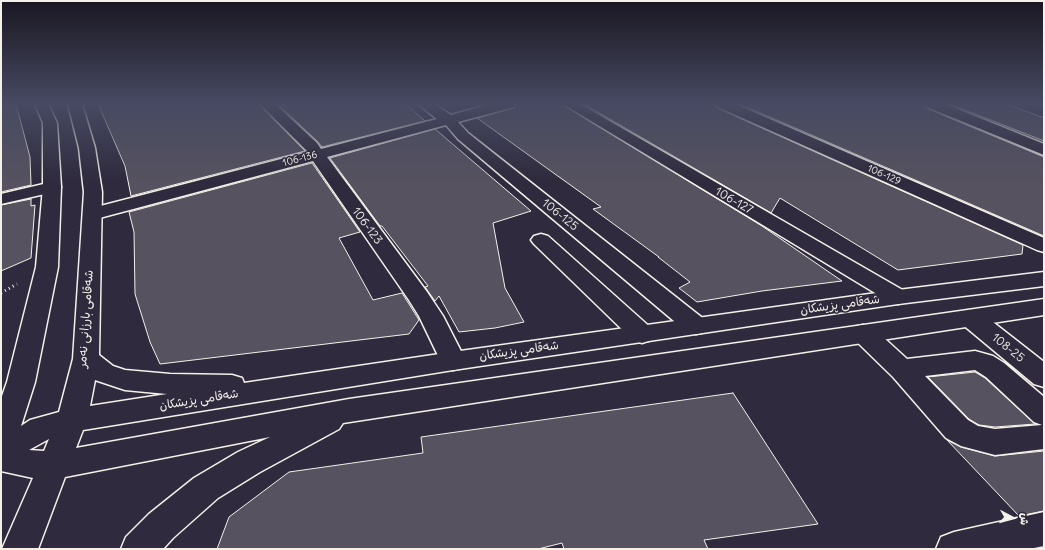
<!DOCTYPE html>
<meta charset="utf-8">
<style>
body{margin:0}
#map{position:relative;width:1045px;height:550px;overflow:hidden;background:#2f2a3d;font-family:Delius,"Playpen Sans Arabic",sans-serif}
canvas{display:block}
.frame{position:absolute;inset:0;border:2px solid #f4f1e8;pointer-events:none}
.north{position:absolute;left:993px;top:498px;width:40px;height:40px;-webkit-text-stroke:3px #2f2a3d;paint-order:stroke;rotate:96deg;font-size:11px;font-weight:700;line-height:16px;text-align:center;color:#f4f1e8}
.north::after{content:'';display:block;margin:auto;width:14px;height:18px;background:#f4f1e8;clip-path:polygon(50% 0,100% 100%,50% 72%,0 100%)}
</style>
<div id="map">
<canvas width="1045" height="550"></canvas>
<div class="frame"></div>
<div class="north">ش</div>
</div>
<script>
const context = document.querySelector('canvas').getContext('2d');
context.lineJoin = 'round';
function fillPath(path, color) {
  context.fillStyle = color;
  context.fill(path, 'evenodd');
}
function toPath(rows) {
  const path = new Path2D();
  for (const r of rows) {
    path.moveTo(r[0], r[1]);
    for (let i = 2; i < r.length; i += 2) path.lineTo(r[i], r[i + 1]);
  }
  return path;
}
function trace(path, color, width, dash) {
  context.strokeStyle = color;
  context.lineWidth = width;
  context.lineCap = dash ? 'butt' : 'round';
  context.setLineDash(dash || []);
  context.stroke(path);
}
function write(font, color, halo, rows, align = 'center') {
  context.font = font + ' Delius,"Playpen Sans Arabic",sans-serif';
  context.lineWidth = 3;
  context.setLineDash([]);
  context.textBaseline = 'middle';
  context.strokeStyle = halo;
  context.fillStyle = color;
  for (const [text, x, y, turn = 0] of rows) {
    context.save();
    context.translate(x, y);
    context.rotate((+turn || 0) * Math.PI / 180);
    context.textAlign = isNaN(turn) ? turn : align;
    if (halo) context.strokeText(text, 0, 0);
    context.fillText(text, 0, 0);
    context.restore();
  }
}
const building = toPath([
 [1,104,16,104,30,157,31,185,1,192,1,104],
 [98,104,259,104,305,151,131,196,125,166,98,104],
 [278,104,406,104,425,121,322,147,318,142,278,104],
 [516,104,562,104,762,226,842,281,762,291,697,302,679,288,690,282,658,257,659,257,593,209,601,207,477,118,514,108,516,104],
 [584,104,716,104,717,108,1023,245,1022,254,898,270,780,198,771,213,584,104],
 [740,104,925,104,926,108,1044,157,1044,236,740,104],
 [950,104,1006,104,1044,118,1044,141,950,104],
 [435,129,531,211,493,223,505,288,524,322,495,328,459,332,439,296,435,301,425,287,428,286,382,226,380,226,330,158,435,129],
 [312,163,360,232,339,238,373,300,402,293,419,320,409,334,160,364,150,342,135,294,134,232,129,212,312,163],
 [31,199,31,206,35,205,31,258,1,271,1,205,31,199],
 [975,372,985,378,1035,424,995,427,979,425,969,419,928,377,975,372],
 [733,393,818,524,704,540,708,549,564,549,562,543,538,549,217,549,229,517,289,472,423,453,421,437,733,393],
 [947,440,961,447,995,456,1044,451,1044,511,1019,516,947,440]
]);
fillPath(building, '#56525f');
trace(building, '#f4f1e8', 1);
const minor = toPath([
 [260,104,275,104,317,143,321,149,437,119,418,104,434,104,451,115,491,104,515,104,514,107,458,122,468,133,705,320,708,326,705,332,696,334,687,332,458,139,446,125,327,157,427,292,443,316,466,361,462,368,453,370,444,368,419,316,409,300,313,161,92,220,85,218,83,214,85,210,308,152,260,104],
 [563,104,580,104,906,292,910,297,906,302,898,304,890,302,563,104],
 [717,104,735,104,1044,238,1044,252,1037,250,718,107,717,104],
 [926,104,945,104,1044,144,1044,155,927,107,926,104],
 [52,182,58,183,61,187,58,191,1,204,1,194,52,182],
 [541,234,548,236,651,328,654,334,651,340,642,343,633,340,534,244,531,240,534,236,541,234],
 [971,310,980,312,1044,362,1044,387,1034,384,962,324,959,318,962,312,971,310],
 [863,325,872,327,907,359,975,351,993,356,1004,363,1044,397,1044,449,995,455,961,446,946,438,893,377,854,339,851,333,854,327,863,325],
 [975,370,986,377,1034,422,1042,425,995,429,978,426,968,420,925,376,975,370],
 [1044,512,1044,546,1029,549,936,549,941,537,954,532,1044,512]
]);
const major = toPath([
 [35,104,48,104,57,123,61,187,58,267,35,382,21,426,30,420,59,412,73,359,84,192,79,148,68,104,82,104,95,148,102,192,99,355,113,366,125,370,170,374,232,375,242,378,244,383,453,352,898,290,1044,272,1044,286,898,304,453,370,83,430,76,448,349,399,1044,299,1044,315,343,423,339,429,260,472,218,498,173,538,163,549,121,549,126,537,149,514,194,478,238,452,270,437,65,477,38,549,2,549,33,478,1,471,1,399,7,382,36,267,43,187,43,123,35,104],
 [95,380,125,390,167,394,90,406,95,380],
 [49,439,44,451,29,450,49,439]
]);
trace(minor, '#f4f1e8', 3);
trace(major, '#f4f1e8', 3);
trace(toPath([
 [1,293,17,284]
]), '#f4f1e8', 3, [1, 3.5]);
fillPath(minor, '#2f2a3d');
fillPath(major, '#2f2a3d');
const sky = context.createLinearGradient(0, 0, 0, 182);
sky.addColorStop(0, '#1a1722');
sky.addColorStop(0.57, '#474a62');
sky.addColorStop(1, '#474a6200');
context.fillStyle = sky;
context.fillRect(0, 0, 1045, 182);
write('10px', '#f4f1e8', '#2f2a3d', [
 ["106-136",300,159,-15],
 ["106-129",884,175,24]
]);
write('12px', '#f4f1e8', '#2f2a3d', [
 ["106-127",734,201,30],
 ["106-125",560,215,39],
 ["106-123",367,226,54],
 ["شەقامی پزیشکان",840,305,-8],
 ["شەقامی بارزانی نەمر",86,319,-86],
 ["108-25",1008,348,39],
 ["شەقامی پزیشکان",519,351,-8],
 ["شەقامی پزیشکان",199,400,-9]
]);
</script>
